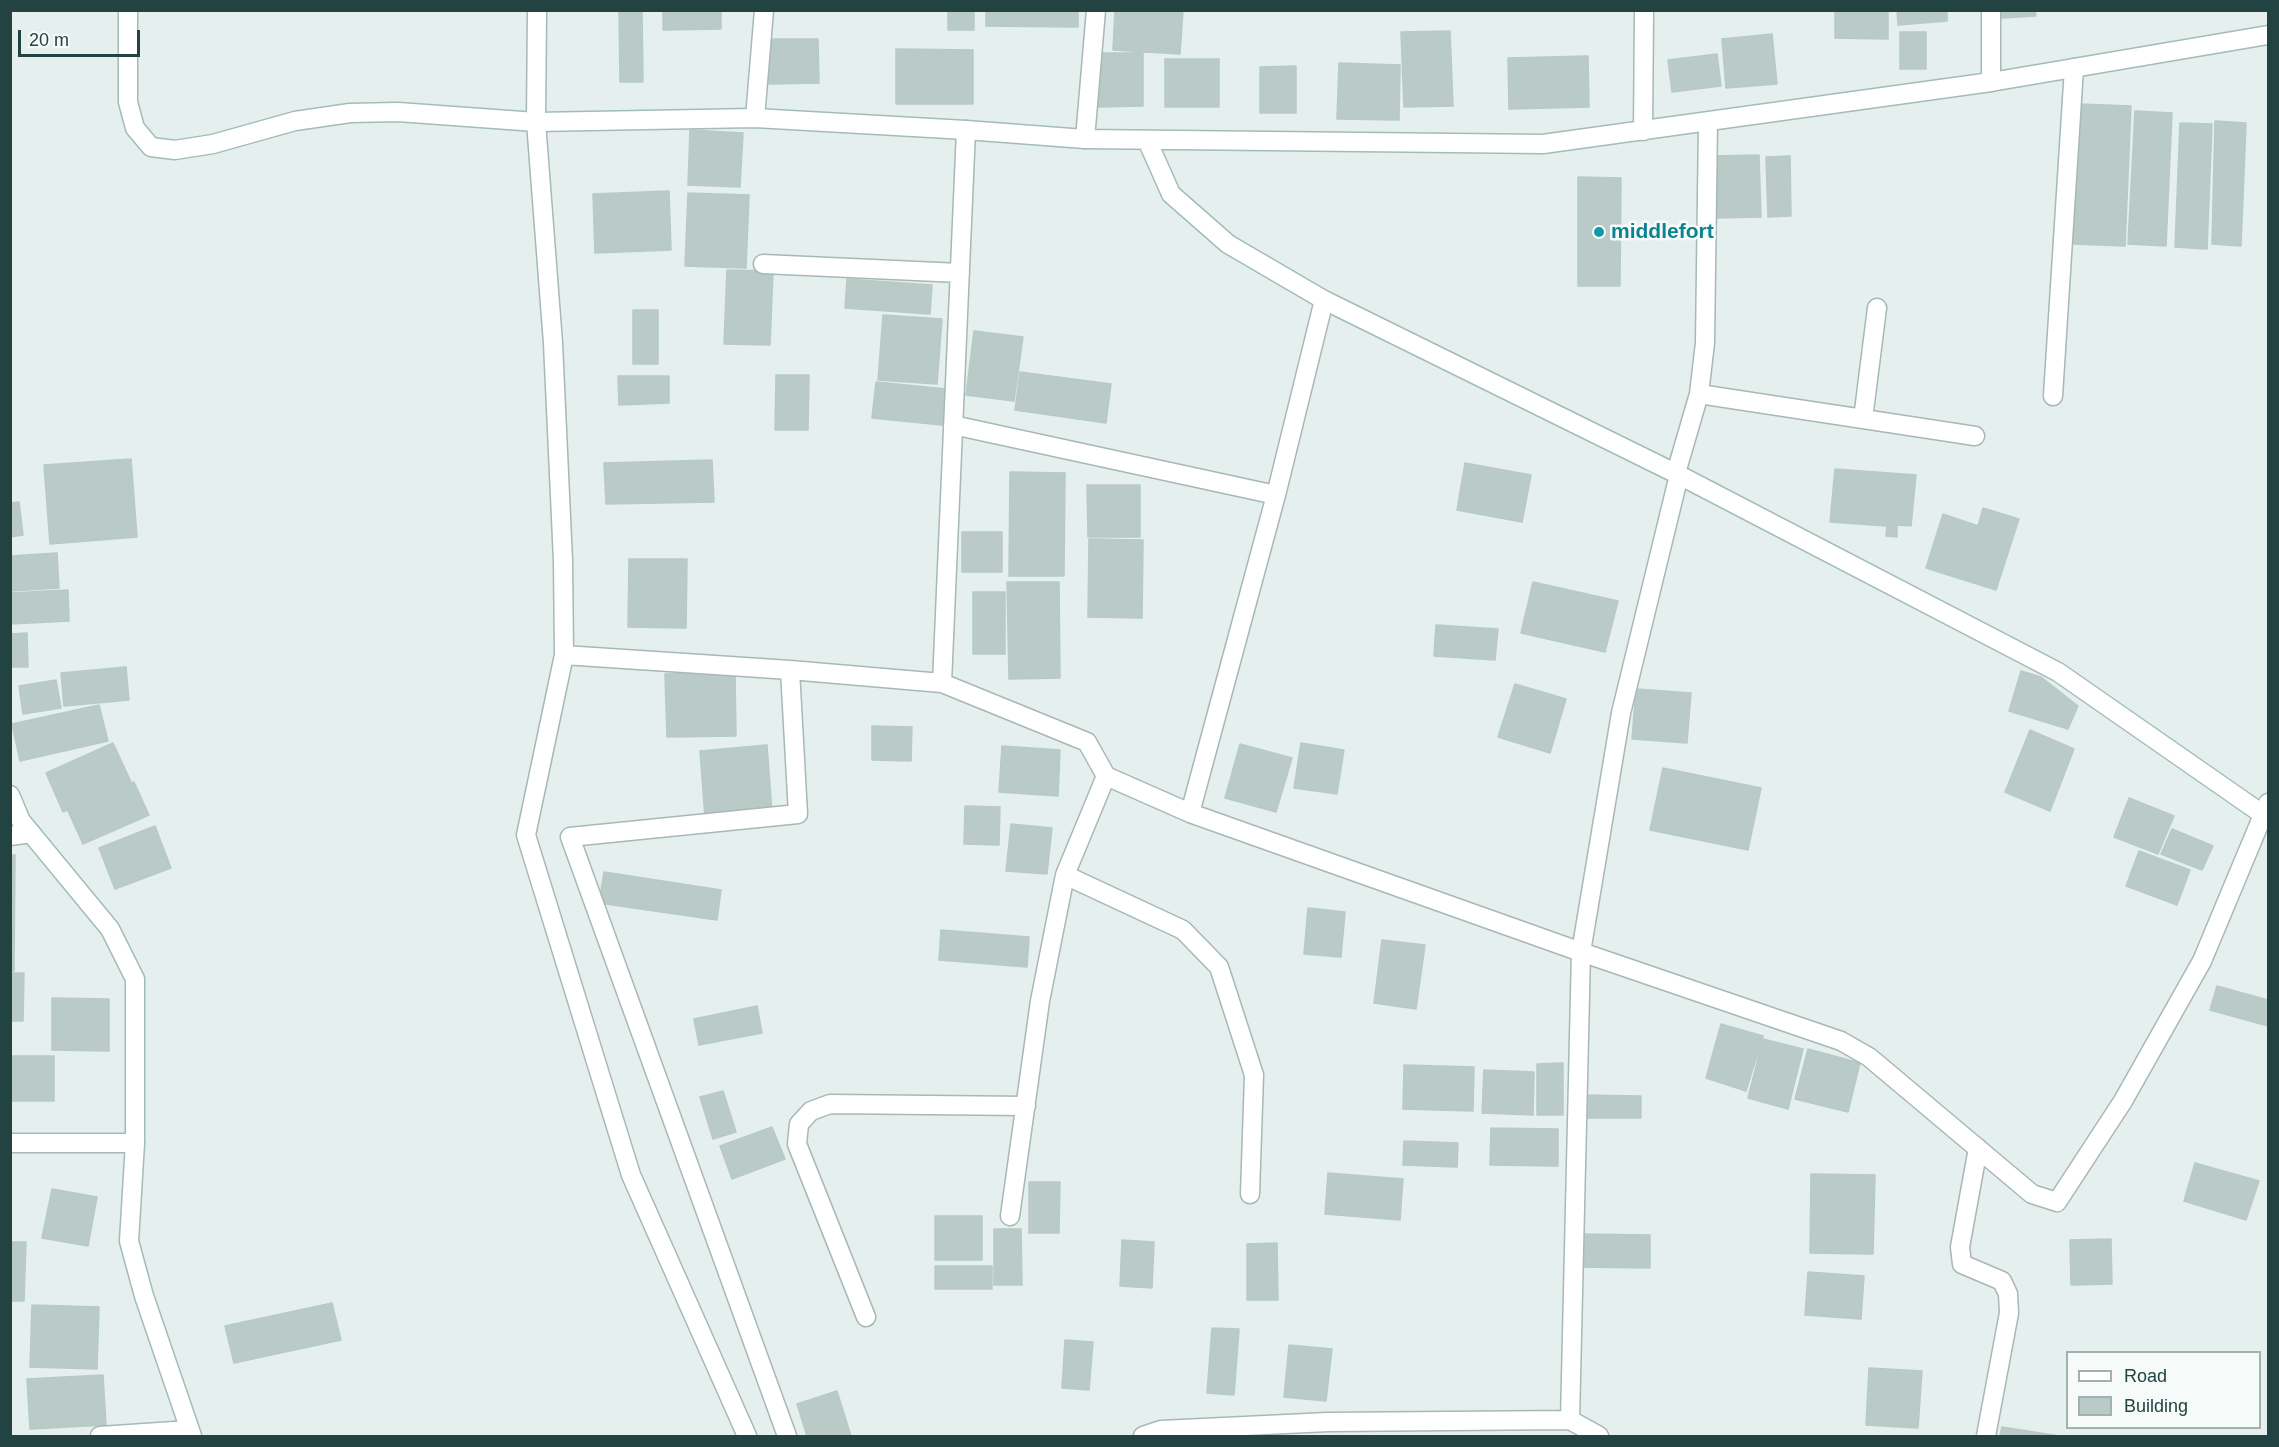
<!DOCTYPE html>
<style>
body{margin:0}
#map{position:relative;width:2279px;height:1447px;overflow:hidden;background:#e5efed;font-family:Helvetica,sans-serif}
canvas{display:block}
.frame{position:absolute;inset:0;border:12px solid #224342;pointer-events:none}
.legend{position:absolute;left:2066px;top:1351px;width:195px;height:78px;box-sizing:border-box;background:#f6fbfa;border:2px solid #a1b1b0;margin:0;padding:8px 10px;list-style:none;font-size:18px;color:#224342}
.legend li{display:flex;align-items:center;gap:12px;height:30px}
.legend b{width:30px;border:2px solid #a1b1b0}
.scale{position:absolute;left:18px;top:30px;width:122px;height:27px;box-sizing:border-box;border:3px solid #224342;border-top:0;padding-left:8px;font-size:18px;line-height:21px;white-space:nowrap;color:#224342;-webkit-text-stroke:4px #f6fbfa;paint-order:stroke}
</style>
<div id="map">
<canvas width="2279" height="1447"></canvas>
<div class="frame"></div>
<ul class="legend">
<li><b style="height:8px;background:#fff"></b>Road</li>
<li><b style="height:16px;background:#bacbc7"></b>Building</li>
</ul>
<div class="scale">20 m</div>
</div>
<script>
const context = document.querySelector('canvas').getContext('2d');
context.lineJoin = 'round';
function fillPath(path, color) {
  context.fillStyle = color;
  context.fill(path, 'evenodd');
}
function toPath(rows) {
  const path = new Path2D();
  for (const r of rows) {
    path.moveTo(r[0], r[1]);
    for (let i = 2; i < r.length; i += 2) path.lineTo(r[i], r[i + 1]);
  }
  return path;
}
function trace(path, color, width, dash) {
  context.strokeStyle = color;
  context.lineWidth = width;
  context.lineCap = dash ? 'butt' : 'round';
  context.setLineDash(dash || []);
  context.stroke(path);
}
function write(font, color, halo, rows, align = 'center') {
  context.font = font + ' Helvetica,sans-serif';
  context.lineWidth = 5;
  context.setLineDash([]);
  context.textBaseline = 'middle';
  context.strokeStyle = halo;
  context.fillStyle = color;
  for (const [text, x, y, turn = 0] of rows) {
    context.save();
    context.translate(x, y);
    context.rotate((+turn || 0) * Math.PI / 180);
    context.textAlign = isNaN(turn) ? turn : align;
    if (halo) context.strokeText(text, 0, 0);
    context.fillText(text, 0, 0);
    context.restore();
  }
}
const building = toPath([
 [619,10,642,10,643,82,620,82,619,10],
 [663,10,721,10,721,29,663,30,663,10],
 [948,10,974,10,974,30,948,30,948,10],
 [986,10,1078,10,1078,27,986,26,986,10],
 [1115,10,1183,10,1180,54,1113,50,1115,10],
 [1835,10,1888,10,1888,39,1835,38,1835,10],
 [1897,10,1947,10,1947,21,1898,25,1897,10],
 [2001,10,2035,10,2036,16,2002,18,2001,10],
 [1450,31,1453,106,1404,107,1401,32,1450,31],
 [1900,32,1926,32,1926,69,1900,69,1900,32],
 [1772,34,1777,84,1726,88,1722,39,1772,34],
 [767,39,818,39,819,83,769,84,767,39],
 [896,49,973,50,973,104,896,104,896,49],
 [1094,53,1143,53,1143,106,1095,107,1094,53],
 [1717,54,1721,86,1672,92,1668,60,1717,54],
 [1588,56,1589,107,1509,109,1508,58,1588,56],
 [1165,59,1219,59,1219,107,1165,107,1165,59],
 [1339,63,1400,65,1399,120,1337,119,1339,63],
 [1296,66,1296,113,1260,113,1260,67,1296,66],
 [2079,104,2131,106,2125,246,2073,244,2079,104],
 [2135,111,2172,113,2166,246,2128,244,2135,111],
 [2215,121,2246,123,2241,246,2212,244,2215,121],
 [2180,123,2212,124,2207,249,2175,247,2180,123],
 [690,130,743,133,740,187,688,185,690,130],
 [1759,155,1761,217,1714,218,1712,156,1759,155],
 [1790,156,1791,216,1768,217,1766,157,1790,156],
 [1578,177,1621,178,1620,286,1578,286,1578,177],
 [669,191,671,250,595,253,593,194,669,191],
 [688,193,749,195,746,268,685,266,688,193],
 [727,270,773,271,770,345,724,344,727,270],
 [847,279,932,285,930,314,845,308,847,279],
 [633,310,658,310,658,364,633,364,633,310],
 [883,315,942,319,937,384,878,380,883,315],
 [974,331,1023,337,1014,401,966,395,974,331],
 [1020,372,1111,384,1106,423,1015,410,1020,372],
 [776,375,809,375,808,430,775,430,776,375],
 [618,376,669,376,669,403,619,405,618,376],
 [876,382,946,389,942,425,872,418,876,382],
 [131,459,137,537,50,544,44,465,131,459],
 [712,460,714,502,606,504,604,463,712,460],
 [1465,463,1531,475,1522,522,1457,510,1465,463],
 [1835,469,1916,475,1911,526,1897,525,1897,537,1886,536,1887,526,1830,522,1835,469],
 [1010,472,1065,473,1064,576,1009,576,1010,472],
 [1087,485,1140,485,1140,537,1088,537,1087,485],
 [19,502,23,535,10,537,10,503,19,502],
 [1983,508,2019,519,1996,590,1926,568,1943,514,1978,526,1983,508],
 [962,532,1002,532,1002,572,962,572,962,532],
 [1089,539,1143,540,1142,618,1088,617,1089,539],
 [57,553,59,588,10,591,10,556,57,553],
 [629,559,687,559,686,628,628,627,629,559],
 [1007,582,1059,582,1060,678,1009,679,1007,582],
 [1533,582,1618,601,1605,652,1521,633,1533,582],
 [68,590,69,621,10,624,10,593,68,590],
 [973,592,1005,592,1005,654,973,654,973,592],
 [1436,625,1498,629,1495,660,1434,656,1436,625],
 [27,633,28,667,11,667,10,634,27,633],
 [126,667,129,700,64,706,61,673,126,667],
 [2021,671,2041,677,2078,706,2068,729,2009,711,2021,671],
 [735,672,736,736,667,737,665,674,735,672],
 [56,680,61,708,23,714,19,686,56,680],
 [1515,684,1566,699,1550,753,1498,737,1515,684],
 [1636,689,1691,693,1687,743,1632,739,1636,689],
 [99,705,108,741,20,761,12,724,99,705],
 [872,726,912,727,911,761,872,760,872,726],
 [2030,730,2074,749,2050,811,2005,792,2030,730],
 [113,743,131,782,63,812,46,773,113,743],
 [1301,743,1344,750,1337,794,1294,788,1301,743],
 [1240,744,1292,758,1276,812,1225,798,1240,744],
 [767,745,772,812,705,817,700,751,767,745],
 [1002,746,1060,750,1058,796,999,792,1002,746],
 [1663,768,1761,788,1748,850,1650,830,1663,768],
 [134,782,149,815,83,844,68,811,134,782],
 [2129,798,2174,816,2158,854,2114,837,2129,798],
 [965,806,1000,807,999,845,964,844,965,806],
 [1011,824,1052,828,1047,874,1006,871,1011,824],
 [155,826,171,868,115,889,99,848,155,826],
 [2172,829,2213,846,2202,870,2161,854,2172,829],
 [2139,851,2190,870,2177,905,2126,886,2139,851],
 [10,855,15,855,14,971,10,971,10,855],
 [604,872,721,890,717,920,599,903,604,872],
 [1308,908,1345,912,1341,957,1304,954,1308,908],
 [941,930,1029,937,1027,967,939,960,941,930],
 [1382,940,1425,945,1416,1009,1374,1003,1382,940],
 [10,973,24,973,23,1021,10,1021,10,973],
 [2217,986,2268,1000,2268,1026,2210,1010,2217,986],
 [52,998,109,999,109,1051,52,1050,52,998],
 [757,1006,762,1033,699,1045,694,1019,757,1006],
 [1721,1024,1763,1036,1746,1091,1706,1078,1721,1024],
 [1763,1039,1803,1049,1788,1109,1748,1098,1763,1039],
 [1808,1049,1860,1063,1848,1112,1795,1099,1808,1049],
 [10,1056,54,1056,54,1101,10,1101,10,1056],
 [1563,1063,1563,1115,1537,1115,1537,1064,1563,1063],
 [1404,1065,1474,1067,1473,1111,1403,1109,1404,1065],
 [1484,1070,1534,1072,1533,1115,1482,1113,1484,1070],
 [723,1091,736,1132,713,1139,700,1097,723,1091],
 [1581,1095,1641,1096,1641,1118,1580,1118,1581,1095],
 [772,1127,785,1159,732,1179,720,1146,772,1127],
 [1491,1128,1558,1129,1558,1166,1490,1165,1491,1128],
 [1404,1141,1458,1143,1457,1167,1403,1165,1404,1141],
 [2195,1163,2259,1181,2246,1220,2184,1201,2195,1163],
 [1328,1173,1403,1179,1400,1220,1325,1214,1328,1173],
 [1811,1174,1875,1175,1873,1254,1810,1253,1811,1174],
 [1029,1182,1060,1182,1059,1233,1029,1233,1029,1182],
 [52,1189,97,1197,88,1246,42,1238,52,1189],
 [935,1216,982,1216,982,1260,935,1260,935,1216],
 [994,1229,1021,1229,1022,1285,994,1285,994,1229],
 [1578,1234,1650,1235,1650,1268,1578,1267,1578,1234],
 [2111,1239,2112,1284,2071,1285,2070,1240,2111,1239],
 [1122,1240,1154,1242,1152,1288,1120,1286,1122,1240],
 [10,1242,26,1242,24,1301,10,1301,10,1242],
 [1277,1243,1278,1300,1247,1300,1247,1244,1277,1243],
 [935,1266,992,1266,992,1289,935,1289,935,1266],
 [1808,1272,1864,1276,1861,1319,1805,1315,1808,1272],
 [332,1303,341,1340,234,1363,225,1326,332,1303],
 [32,1305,99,1307,97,1369,30,1367,32,1305],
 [1212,1328,1239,1329,1234,1395,1207,1393,1212,1328],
 [1065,1340,1093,1342,1089,1390,1062,1388,1065,1340],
 [1289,1345,1332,1349,1326,1401,1284,1397,1289,1345],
 [1869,1368,1922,1371,1918,1428,1866,1425,1869,1368],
 [103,1375,106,1425,30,1429,27,1379,103,1375],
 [837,1391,851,1436,807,1436,797,1404,837,1391],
 [2002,1427,2059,1436,2000,1436,2002,1427]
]);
fillPath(building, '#bacbc7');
trace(building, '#b7cac6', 1.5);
const street = toPath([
 [537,10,536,122,553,343,563,561,564,655,526,835,631,1175,747,1436],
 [1991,10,1991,82],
 [755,118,764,10],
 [966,130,942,683,1087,742,1106,776,1190,813,1581,952,1841,1041,1869,1057,2032,1194,2057,1202,2123,1101,2202,961,2268,803],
 [1643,131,1644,10],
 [1085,139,1096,10],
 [763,264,960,273],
 [1699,394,1975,436],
 [2053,396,2074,68],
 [1863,419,1877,308],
 [953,425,1276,495],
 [1676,473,1699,394,1705,343,1708,122],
 [564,655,790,670],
 [1106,776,1065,875,1183,930,1219,967,1254,1075,1250,1194],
 [1190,813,1276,495,1324,300],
 [10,836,31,833],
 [10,1143,135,1143],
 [1978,1148,1960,1247,1962,1264,2002,1281,2008,1294,2009,1313,1986,1436],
 [1010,1216,1040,1001,1065,875],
 [866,1317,797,1144,799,1124,811,1111,830,1104,1026,1106],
 [1570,1420,1581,952,1621,713,1679,475],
 [100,1436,189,1430],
 [787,1436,570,837,798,814,790,670,942,683],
 [1143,1436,1161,1430,1328,1422,1570,1420,1599,1436]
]);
const secondary = toPath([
 [128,10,128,102,135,128,151,147,175,150,213,144,295,121,350,113,398,112,536,122,755,118,966,130,1085,139,1543,144,1991,82,2268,35],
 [1147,140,1171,194,1228,244,1324,300,1679,475,2058,672,2268,818],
 [10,795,21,821,110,929,135,979,135,1143,129,1241,144,1296,192,1436]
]);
trace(street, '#a7b8b6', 21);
trace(secondary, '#a2bcba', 21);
trace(street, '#fff', 18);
trace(secondary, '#fff', 18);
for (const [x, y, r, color] of [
 [1599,232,6,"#0f9aa8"]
]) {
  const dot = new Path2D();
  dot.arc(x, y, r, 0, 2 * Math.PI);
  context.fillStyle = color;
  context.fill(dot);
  trace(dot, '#f6fbfa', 2);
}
write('bold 21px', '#0d838f', '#f6fbfa', [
 ["middlefort",1611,232]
], 'left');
</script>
